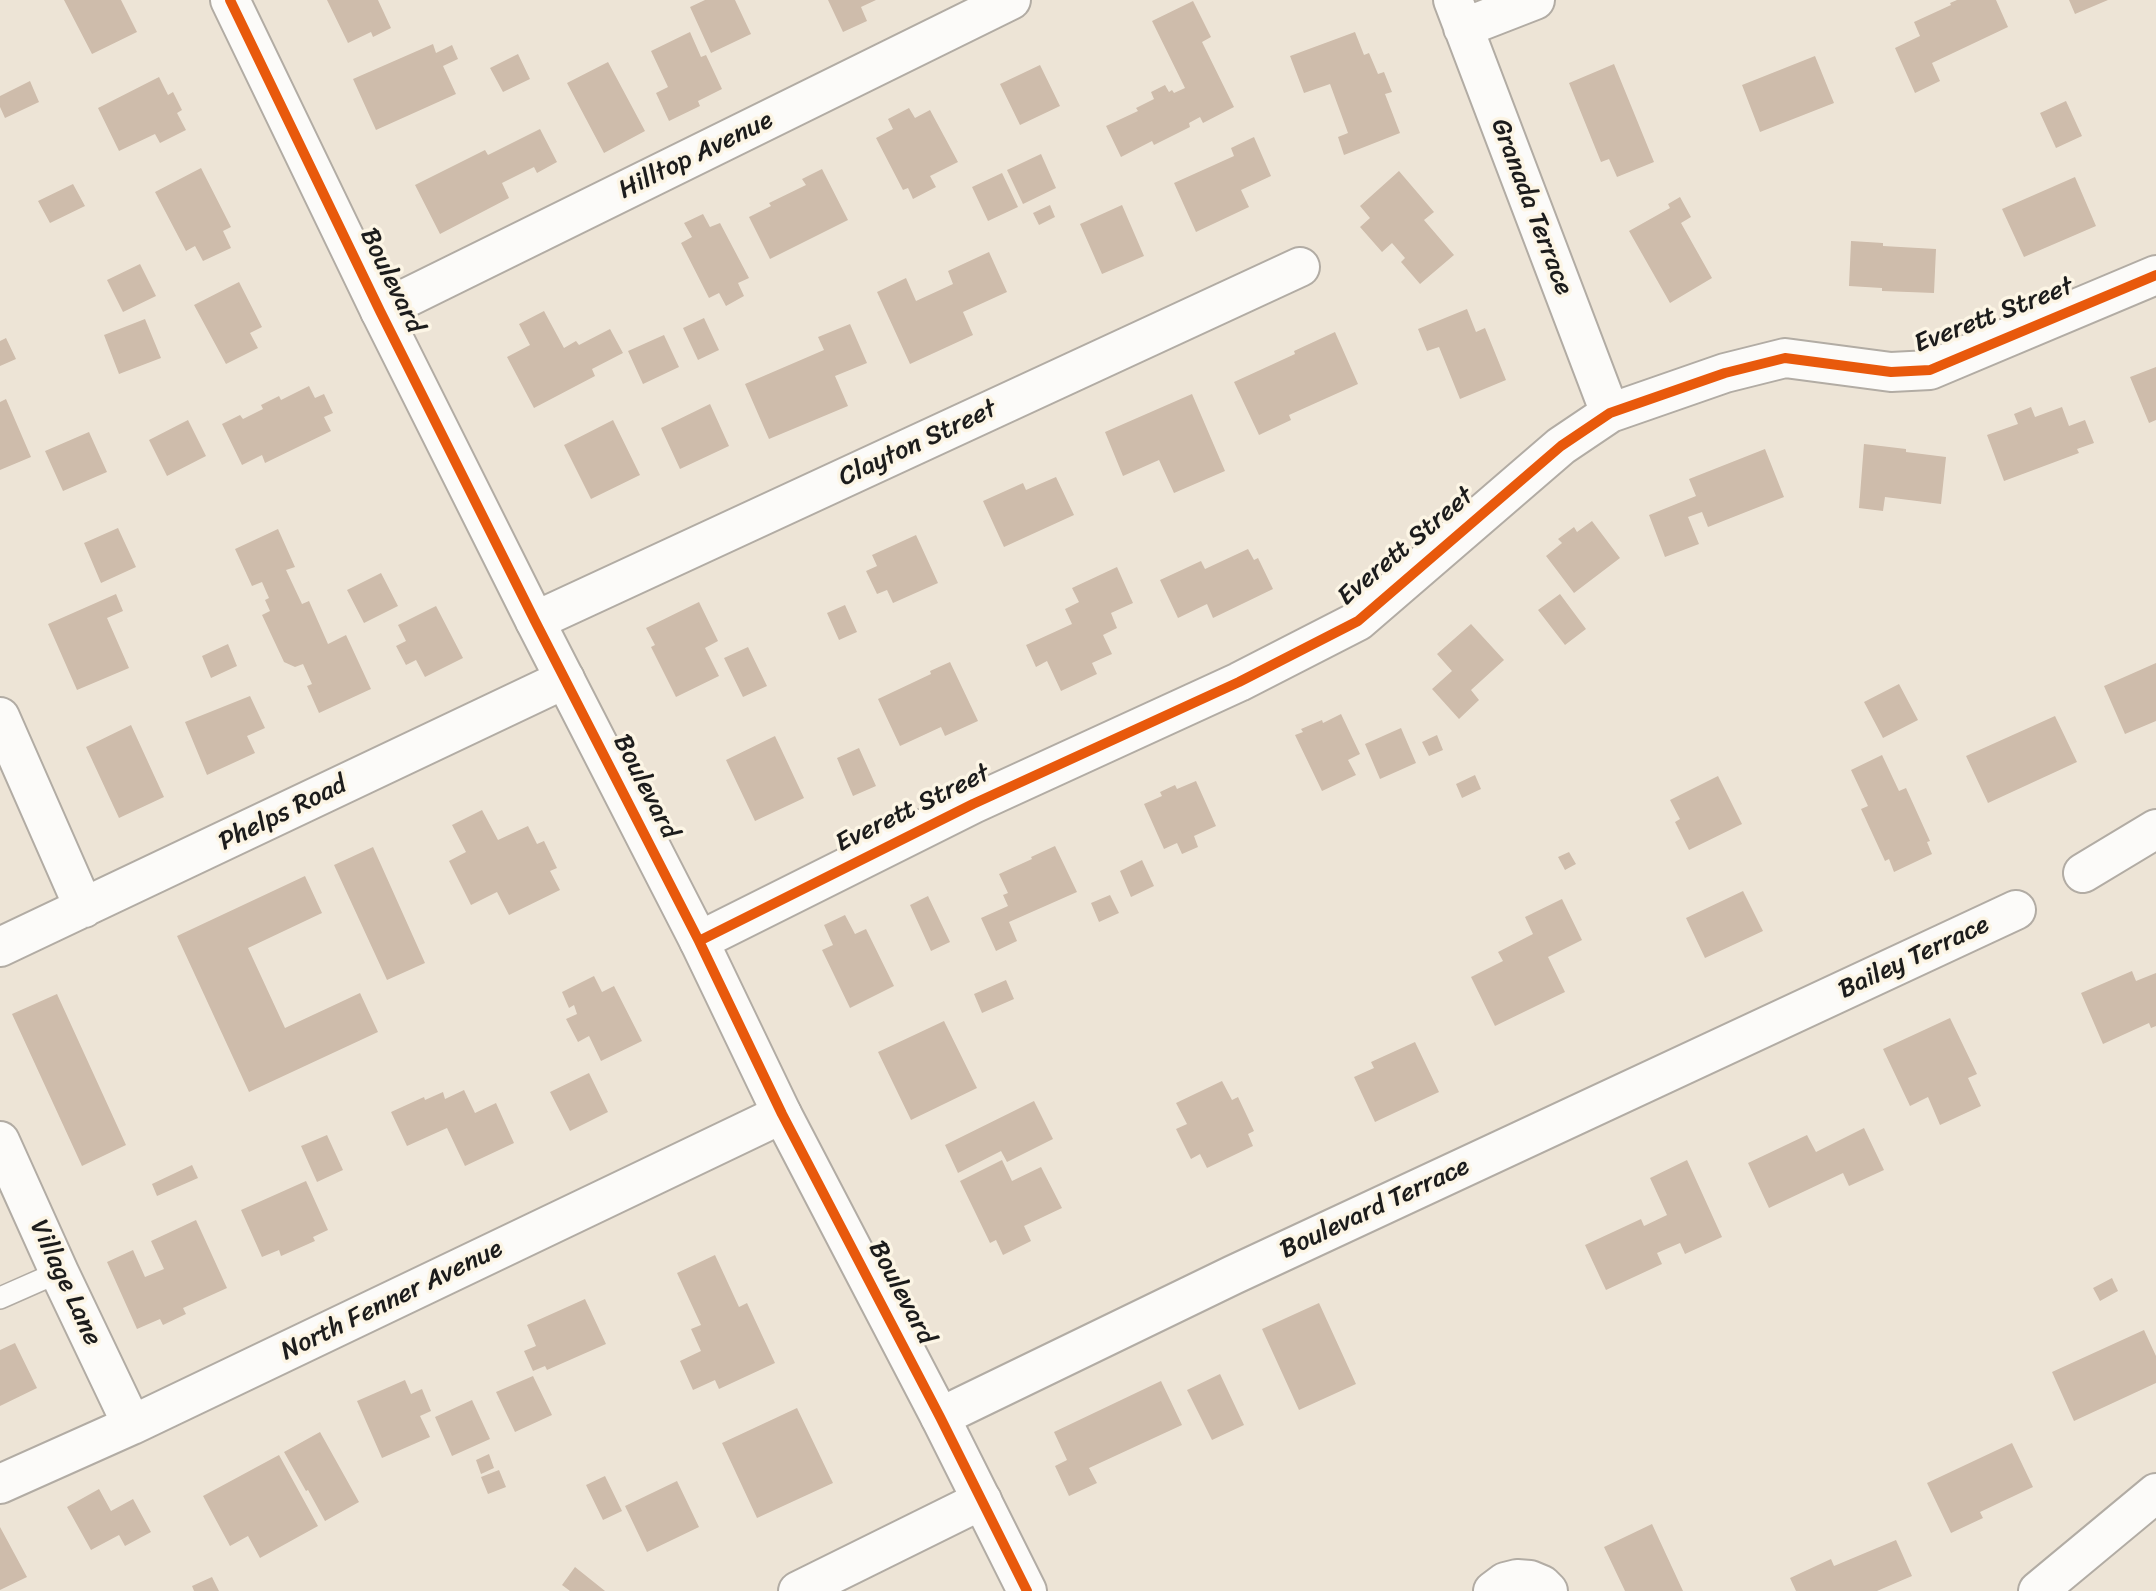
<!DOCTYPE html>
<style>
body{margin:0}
canvas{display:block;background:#ede4d6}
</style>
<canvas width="2156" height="1591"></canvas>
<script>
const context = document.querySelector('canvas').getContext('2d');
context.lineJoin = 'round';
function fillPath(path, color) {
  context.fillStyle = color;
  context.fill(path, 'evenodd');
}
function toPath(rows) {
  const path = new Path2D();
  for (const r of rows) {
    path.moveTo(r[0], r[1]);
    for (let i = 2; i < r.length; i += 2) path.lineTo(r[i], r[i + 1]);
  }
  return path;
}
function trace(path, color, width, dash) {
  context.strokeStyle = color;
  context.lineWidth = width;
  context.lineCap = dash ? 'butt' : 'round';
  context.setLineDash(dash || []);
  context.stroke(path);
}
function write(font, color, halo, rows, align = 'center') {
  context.font = font + ' Sriracha,sans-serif';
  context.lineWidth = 7;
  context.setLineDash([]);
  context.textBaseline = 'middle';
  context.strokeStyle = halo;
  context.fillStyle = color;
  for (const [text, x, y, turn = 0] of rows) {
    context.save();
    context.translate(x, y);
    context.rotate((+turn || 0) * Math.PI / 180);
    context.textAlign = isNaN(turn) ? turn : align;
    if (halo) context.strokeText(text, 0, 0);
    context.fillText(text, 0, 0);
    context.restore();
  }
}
fillPath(toPath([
 [64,0,121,0,137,32,92,54],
 [327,0,378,0,391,28,373,37,371,32,348,43],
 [705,0,735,0,751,34,711,53,690,7],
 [828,0,876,0,861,7,867,21,843,32],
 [1957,0,1996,0,2008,27,1932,63,1940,81,1915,93,1895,48,1920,36,1914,22,1951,5,1950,3],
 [2069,0,2108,0,2075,14],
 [1193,1,1211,37,1202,42,1234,107,1203,123,1200,117,1189,123,1190,127,1154,145,1152,141,1121,157,1106,126,1138,111,1136,108,1154,99,1151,92,1165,85,1169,92,1172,90,1174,93,1185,88,1152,21],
 [690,32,701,57,706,55,722,89,698,101,700,106,669,121,656,93,668,87,651,51],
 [1355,32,1364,55,1369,53,1378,74,1384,72,1392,92,1385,94,1400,133,1344,155,1338,137,1348,133,1330,84,1304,93,1290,56],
 [433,44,436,53,452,45,458,59,443,66,456,94,376,130,353,79],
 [518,54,530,79,503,92,490,68],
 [1815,56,1834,103,1760,132,1742,85],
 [608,62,645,131,604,153,567,83],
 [1614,64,1654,162,1617,177,1609,159,1601,162,1569,83],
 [1040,65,1060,106,1020,125,1000,84],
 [159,77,168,95,173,92,182,110,177,113,186,130,160,143,155,134,119,151,98,108],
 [30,81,39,102,5,118,0,107,0,96],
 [2066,101,2082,136,2056,148,2040,113],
 [909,108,915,118,930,110,958,162,930,176,936,187,913,199,908,188,903,190,876,138,893,129,888,119],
 [540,129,557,162,537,173,534,167,502,183,509,198,440,234,415,185,485,150,488,155],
 [1254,137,1271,176,1241,190,1249,207,1196,232,1174,183,1234,156,1231,148],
 [1041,154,1056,188,1023,204,1007,170],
 [201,168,231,227,223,231,231,248,203,261,195,246,186,251,155,192],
 [822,169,848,220,770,259,749,217,771,206,769,203,806,185,802,179],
 [1399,171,1434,212,1424,220,1454,255,1420,284,1401,262,1405,258,1392,243,1382,252,1360,227,1370,218,1360,206],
 [1002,173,1018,207,988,221,972,187],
 [2075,177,2096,226,2024,257,2002,209],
 [73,184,85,206,50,223,38,201],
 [1680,197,1691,217,1681,223,1712,278,1670,303,1629,231,1670,208,1668,204],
 [1050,205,1055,217,1039,225,1033,213],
 [1122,205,1144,256,1102,274,1080,224],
 [703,214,710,227,720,223,749,278,738,283,744,296,726,306,719,293,709,298,681,243,692,237,684,223],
 [1851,241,1883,243,1883,246,1936,249,1934,293,1882,291,1882,288,1849,286],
 [989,252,1007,292,963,312,973,335,910,364,877,292,906,278,916,301,953,284,948,271],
 [140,264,156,296,123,312,107,280],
 [239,282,262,327,250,333,258,348,226,364,194,305],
 [1467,309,1476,332,1485,328,1506,380,1460,399,1439,347,1427,351,1418,329],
 [544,311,564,348,576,341,579,345,610,329,623,353,592,369,595,376,534,408,507,357,530,345,519,324],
 [704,318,719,350,698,360,683,328],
 [145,319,161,358,119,374,104,335],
 [850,324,867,363,835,376,848,406,769,439,745,384,824,350,818,337],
 [1335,332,1358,384,1289,415,1291,420,1259,435,1234,382,1295,354,1294,351],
 [664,335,679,367,643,384,628,351],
 [6,338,16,359,0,366,0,341],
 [2156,367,2156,420,2149,423,2130,377],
 [309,386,315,398,324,394,333,413,324,417,331,431,265,463,262,455,242,465,222,424,240,415,243,419,263,409,261,405,279,396,281,400],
 [1192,394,1225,471,1174,493,1159,460,1123,476,1105,432],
 [6,399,31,457,0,470,0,402],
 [710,404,729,446,680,469,661,428],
 [2031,407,2035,417,2062,407,2069,426,2085,420,2094,443,2077,449,2079,453,2004,481,1987,435,2018,424,2014,414],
 [188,420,206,456,167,476,149,440],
 [613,420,640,475,591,499,564,445],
 [89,432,107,472,63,491,45,451],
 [1864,444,1906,449,1906,452,1946,457,1941,504,1885,497,1883,511,1859,508],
 [1765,449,1784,497,1708,527,1702,512,1688,517,1699,544,1665,557,1649,515,1696,496,1689,479],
 [1056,477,1074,515,1004,547,983,501,1023,483,1026,490],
 [1592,521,1620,558,1574,593,1546,556,1562,543,1558,539,1574,527,1577,532],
 [118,528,136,567,101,583,84,543],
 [278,529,295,567,286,570,302,604,309,601,328,644,346,635,371,689,319,713,307,686,312,684,303,664,295,667,284,662,262,615,270,611,265,600,269,598,262,582,252,586,235,549],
 [916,535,938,583,893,603,887,590,877,594,866,571,877,566,872,555],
 [1248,549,1254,560,1258,558,1273,589,1213,618,1207,604,1178,618,1160,580,1201,561,1205,569],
 [1117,567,1133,603,1111,613,1117,628,1103,635,1112,654,1092,663,1097,674,1061,691,1047,661,1036,667,1026,645,1072,624,1065,609,1079,602,1072,588],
 [381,573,398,606,364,623,347,590],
 [116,594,123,611,107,618,129,668,77,690,48,624],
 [1560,594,1586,629,1565,645,1538,610],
 [699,602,718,641,705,648,719,676,676,697,651,647,655,645,646,628],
 [845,605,857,632,839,640,827,613],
 [436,606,463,658,425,677,416,660,406,665,396,646,406,641,398,625],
 [1471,624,1504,660,1471,690,1479,700,1459,719,1432,689,1452,671,1437,654],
 [228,644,237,666,211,678,202,656],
 [748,647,767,686,743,697,724,658],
 [950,662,978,721,945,736,941,727,900,746,878,699,931,674,930,671],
 [2156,663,2156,721,2125,734,2104,686],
 [1899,684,1918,720,1883,738,1864,702],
 [250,696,265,728,247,736,255,753,207,775,185,722],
 [1341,714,1360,754,1348,760,1356,775,1322,791,1295,735,1303,732,1301,729,1322,720,1323,723],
 [2055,716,2077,762,1988,803,1966,756],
 [131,725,164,797,119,818,86,747],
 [1401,728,1416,763,1380,779,1365,744],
 [1437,735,1443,750,1429,756,1422,742],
 [775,736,804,798,755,821,726,760],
 [859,748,876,786,853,796,837,758],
 [1882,755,1899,791,1906,788,1930,841,1927,842,1932,854,1894,872,1889,859,1885,861,1861,809,1868,806,1851,770],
 [1475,775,1481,789,1462,798,1456,784],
 [1718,776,1742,824,1689,850,1675,822,1680,819,1670,800],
 [1196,781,1216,826,1194,836,1198,847,1182,854,1177,843,1164,849,1144,804,1162,796,1160,792,1175,785,1177,789],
 [482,810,498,840,528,826,537,844,544,841,557,868,550,871,560,890,509,915,497,892,471,905,449,861,466,852,452,825],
 [1055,846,1077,892,1009,922,1017,941,996,951,981,918,1008,906,1003,895,1008,893,999,874,1032,859,1031,857],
 [373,847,425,963,387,980,334,865],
 [1569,852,1576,864,1565,870,1558,857],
 [1142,860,1154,886,1131,897,1120,871],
 [305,876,322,913,248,948,285,1028,360,993,378,1032,249,1092,177,936],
 [1743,891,1763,931,1705,958,1686,918],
 [1110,895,1119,913,1099,922,1091,903],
 [928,896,950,942,931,951,910,905],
 [1562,899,1582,940,1548,957,1565,992,1495,1026,1471,977,1503,961,1498,952,1533,934,1525,917],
 [845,915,855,934,866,929,894,986,850,1008,822,950,833,945,824,925],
 [2132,971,2136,981,2156,973,2156,1026,2151,1028,2149,1023,2103,1044,2081,993],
 [594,976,602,992,614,986,642,1041,601,1061,589,1036,578,1042,566,1019,577,1014,574,1005,569,1008,562,992],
 [1006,980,1014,999,982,1013,974,994],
 [57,994,126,1145,82,1166,12,1014],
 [1950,1018,1977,1074,1968,1078,1981,1106,1940,1125,1928,1097,1910,1106,1883,1049],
 [944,1021,977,1088,911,1120,878,1052],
 [1415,1042,1439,1092,1375,1122,1354,1077,1374,1068,1371,1062],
 [589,1073,608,1112,570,1131,550,1092],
 [1222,1081,1232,1100,1238,1097,1254,1131,1248,1134,1253,1146,1207,1168,1200,1154,1191,1159,1176,1129,1187,1124,1176,1103],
 [464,1090,475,1113,496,1103,514,1143,465,1166,447,1128,407,1146,391,1112,424,1097,425,1100,443,1092,445,1099],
 [1034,1101,1053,1139,1007,1162,1001,1151,958,1173,945,1145],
 [1864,1128,1884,1170,1849,1186,1843,1173,1769,1208,1748,1163,1807,1135,1816,1152],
 [327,1135,343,1170,317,1182,301,1146],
 [1002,1160,1012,1181,1041,1167,1062,1208,1024,1226,1031,1241,1003,1255,996,1240,990,1243,960,1181],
 [1687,1160,1722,1237,1685,1254,1680,1243,1657,1253,1662,1264,1606,1290,1585,1245,1641,1219,1644,1226,1667,1215,1650,1178],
 [192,1165,198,1178,157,1196,152,1184],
 [306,1181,328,1230,313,1237,315,1241,281,1256,279,1250,262,1257,241,1210],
 [196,1220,227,1288,183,1308,186,1314,163,1325,160,1319,137,1329,107,1262,133,1250,145,1277,164,1269,151,1241],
 [715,1255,739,1307,747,1303,775,1363,719,1389,715,1380,693,1390,680,1361,701,1351,691,1329,701,1325,677,1273],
 [2112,1278,2118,1291,2100,1301,2093,1288],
 [585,1299,606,1344,547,1370,545,1366,533,1371,524,1351,536,1346,527,1325],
 [1319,1303,1356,1384,1299,1410,1262,1329],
 [2144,1330,2156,1356,2156,1383,2074,1421,2052,1372],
 [15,1343,37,1388,0,1406,0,1350],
 [1220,1374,1244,1425,1212,1440,1187,1390],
 [533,1376,552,1415,515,1432,496,1392],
 [405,1380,411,1394,422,1389,431,1411,420,1416,430,1437,382,1458,357,1401],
 [1161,1381,1182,1425,1089,1468,1097,1483,1069,1496,1055,1466,1067,1460,1054,1432],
 [472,1400,490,1439,452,1456,435,1417],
 [797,1408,833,1483,757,1518,722,1443],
 [320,1432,359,1502,325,1521,308,1490,306,1491,284,1452],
 [2012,1443,2033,1487,1980,1512,1983,1518,1951,1533,1927,1483],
 [489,1454,494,1468,481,1474,476,1460],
 [279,1455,318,1526,260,1558,248,1536,230,1546,203,1496],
 [499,1470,506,1487,488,1494,481,1477],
 [605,1476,622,1511,603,1520,586,1485],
 [677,1481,699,1527,647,1552,625,1506],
 [99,1489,111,1511,133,1499,151,1532,125,1546,119,1535,91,1550,67,1507],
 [1652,1524,1683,1591,1625,1591,1604,1547],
 [0,1527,27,1577,0,1590],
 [1896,1540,1912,1576,1877,1591,1796,1591,1790,1578,1831,1559,1834,1566],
 [575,1567,605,1591,570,1591,562,1585],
 [212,1577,219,1591,194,1591,192,1586]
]), '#cebcab');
const lane = toPath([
 [0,1298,59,1272]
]);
const street = toPath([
 [1453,0,1610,413],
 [1463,28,1535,0],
 [380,311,1011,0],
 [535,621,1300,267],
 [0,717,84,908],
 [2083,873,2156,829],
 [699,941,973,804,1239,682,1358,621,1561,446,1610,413,1725,373,1785,358,1891,372,1930,370,2156,275],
 [0,947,565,679],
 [0,1141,59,1272,132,1425],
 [940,1417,1233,1275,2016,910],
 [0,1484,132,1425,782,1114],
 [798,1591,982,1500],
 [1493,1591,1505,1582,1517,1579,1530,1580,1542,1585,1548,1591]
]);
const secondary = toPath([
 [230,0,380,311,535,621,699,941,782,1114,940,1417,1027,1591],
 [2038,1591,2156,1493]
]);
trace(lane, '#b2aca4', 24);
trace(street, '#b2aca4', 42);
trace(secondary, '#b2aca4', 42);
trace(lane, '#fcfbf9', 21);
trace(street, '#fcfbf9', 38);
trace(secondary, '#fcfbf9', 38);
trace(toPath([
 [230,0,380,311,535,621,699,941,782,1114,940,1417,1027,1591],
 [699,941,973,804,1239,682,1358,621,1561,446,1610,413,1725,373,1785,358,1891,372,1930,370,2156,275]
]), '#e8590c', 10);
write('26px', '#1c1c1c', '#fcf5e5', [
 ["Hilltop Avenue",696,156,-26],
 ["Granada Terrace",1531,207,69],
 ["Boulevard",391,281,64],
 ["Everett Street",1994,316,-21],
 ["Clayton Street",918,444,-25],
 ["Everett Street",1406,547,-40],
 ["Boulevard",645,787,63],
 ["Everett Street",913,809,-26],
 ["Phelps Road",283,814,-26],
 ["Bailey Terrace",1914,958,-25],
 ["Boulevard Terrace",1375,1209,-25],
 ["Village Lane",65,1283,65],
 ["Boulevard",901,1293,62],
 ["North Fenner Avenue",392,1301,-26]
]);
</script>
